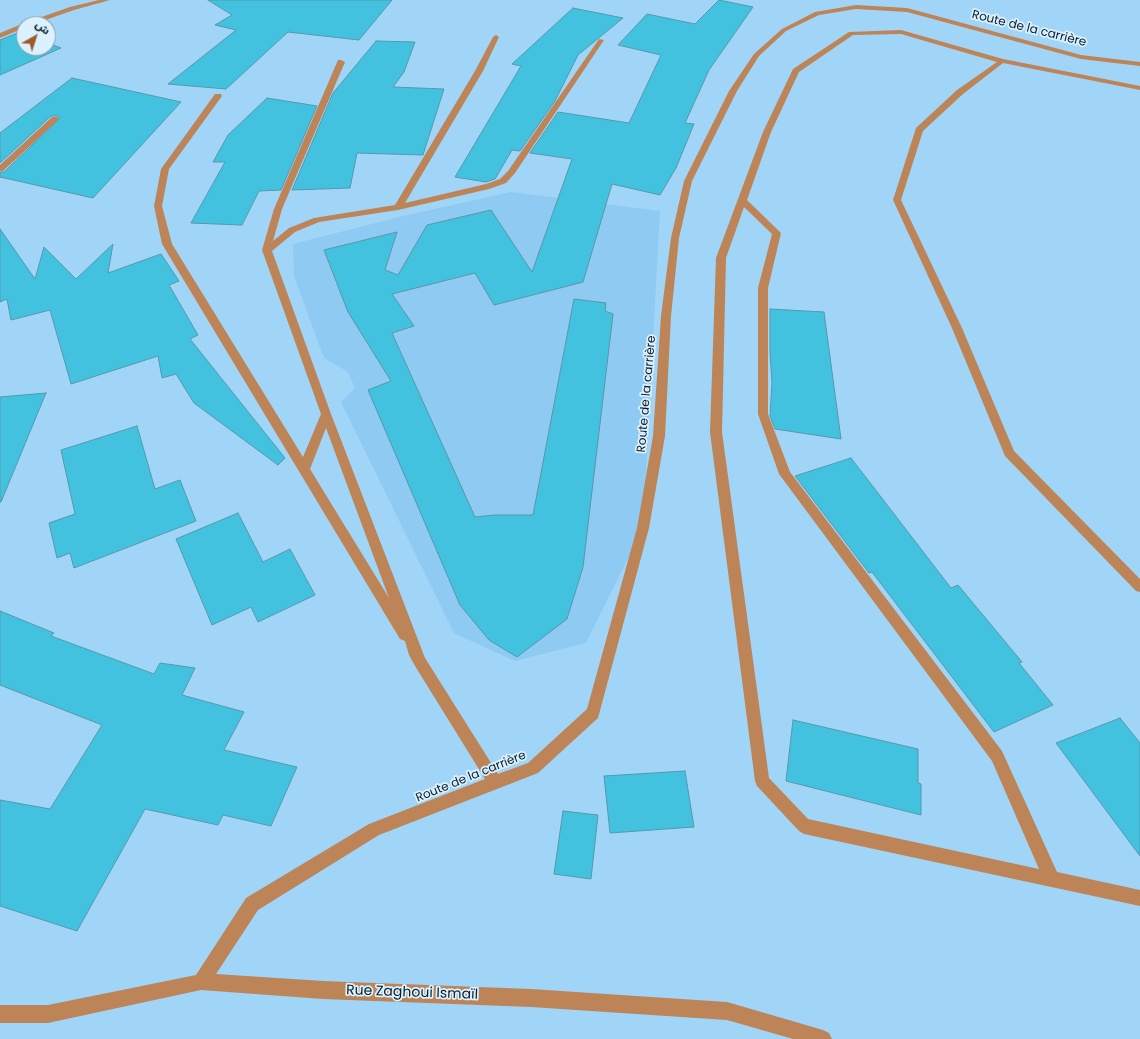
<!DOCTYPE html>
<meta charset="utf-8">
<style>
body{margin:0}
#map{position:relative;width:1140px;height:1039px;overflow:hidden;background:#a0d5f7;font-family:Poppins,"Noto Sans Arabic",sans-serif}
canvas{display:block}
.north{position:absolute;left:16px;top:16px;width:40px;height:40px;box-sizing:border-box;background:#dcf1ff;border:1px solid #889dab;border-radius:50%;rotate:39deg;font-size:11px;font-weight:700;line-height:16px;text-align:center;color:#0a1f2c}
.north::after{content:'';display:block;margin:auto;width:14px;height:18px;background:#9e5d28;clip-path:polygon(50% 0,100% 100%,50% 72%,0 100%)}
</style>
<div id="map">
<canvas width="1140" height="1039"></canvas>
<div class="north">ش</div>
</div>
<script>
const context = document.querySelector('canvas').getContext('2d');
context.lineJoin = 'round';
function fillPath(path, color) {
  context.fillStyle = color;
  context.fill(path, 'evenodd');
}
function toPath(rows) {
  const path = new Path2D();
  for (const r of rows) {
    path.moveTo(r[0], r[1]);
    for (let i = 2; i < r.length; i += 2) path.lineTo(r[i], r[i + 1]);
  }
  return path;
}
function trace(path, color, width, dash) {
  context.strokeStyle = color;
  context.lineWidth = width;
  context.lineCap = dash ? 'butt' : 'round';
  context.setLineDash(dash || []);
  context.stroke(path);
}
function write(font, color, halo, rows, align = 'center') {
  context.font = font + ' Poppins,sans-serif';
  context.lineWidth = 3.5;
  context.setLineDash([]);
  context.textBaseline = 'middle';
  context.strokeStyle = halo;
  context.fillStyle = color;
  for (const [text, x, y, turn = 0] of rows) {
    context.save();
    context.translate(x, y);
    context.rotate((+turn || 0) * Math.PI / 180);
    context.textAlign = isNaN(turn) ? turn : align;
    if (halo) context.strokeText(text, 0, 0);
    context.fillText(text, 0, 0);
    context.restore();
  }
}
fillPath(toPath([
 [511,192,660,211,643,528,586,643,515,661,454,633,341,402,355,388,348,372,324,358,294,276,293,244,399,217]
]), '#8ecaf1');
const building = toPath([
 [208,0,392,0,359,40,288,32,226,89,168,84,236,30,215,25,232,15,208,0],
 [719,0,753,7,709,70,685,123,694,124,676,168,660,195,612,184,583,282,494,305,475,273,392,294,414,326,392,333,475,517,495,515,533,515,574,299,606,303,605,311,613,314,583,567,567,619,517,657,489,640,460,605,368,390,391,381,348,312,324,250,397,232,385,270,398,275,427,225,491,210,532,272,572,159,530,153,558,112,629,123,661,55,618,45,647,14,695,24,719,0],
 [573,8,623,18,578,55,555,101,520,151,512,150,495,179,486,182,455,177,521,66,512,64,573,8],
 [20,32,24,33,24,48,48,48,48,43,61,48,0,75,0,40,20,32],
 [376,41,415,42,404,72,393,87,444,89,423,155,357,153,350,188,292,190,333,93,376,41],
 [72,78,181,102,93,198,0,177,0,172,4,172,60,118,58,116,51,116,0,163,0,133,72,78],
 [267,98,317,106,281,190,259,191,242,225,191,223,225,162,213,162,228,135,267,98],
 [0,229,35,279,44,247,76,279,113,244,108,273,161,254,179,281,169,285,198,335,190,339,285,458,278,465,194,403,176,374,162,378,158,356,71,384,50,310,11,320,7,299,0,302,0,229],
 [770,309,824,312,841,439,775,429,770,416,772,382,770,353,770,309],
 [46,393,1,502,0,502,0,397,46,393],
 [137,426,155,489,180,480,196,521,74,568,70,553,57,558,49,523,75,514,61,450,137,426],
 [851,458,951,588,958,585,1022,662,1019,663,1053,705,994,732,872,572,869,573,795,476,851,458],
 [238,513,263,562,290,549,315,595,258,622,251,607,212,625,176,539,238,513],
 [0,611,54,633,51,636,154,674,160,663,195,668,182,695,244,712,224,750,297,767,271,826,223,815,218,825,145,809,77,931,0,906,0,800,50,809,102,725,0,685,0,611],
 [1120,718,1140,743,1140,856,1056,743,1120,718],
 [793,720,918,749,918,783,921,784,921,815,786,781,793,720],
 [685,771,694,827,610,833,604,776,685,771],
 [563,811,598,815,591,879,554,874,563,811]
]);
fillPath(building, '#43c2e0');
trace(building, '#5698aa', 1);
fillPath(toPath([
 [99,0,110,0,74,10,34,24,24,24,24,28,0,38,0,33,22,24,70,7,99,0],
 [856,5,907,8,1081,55,1140,62,1140,66,1081,59,907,12,856,9,819,15,786,31,759,56,737,91,692,181,679,238,671,316,665,436,649,528,598,718,538,773,379,835,258,910,216,974,323,981,531,989,727,1002,823,1030,829,1033,832,1039,793,1039,727,1020,531,1007,323,999,201,990,48,1023,0,1023,0,1005,48,1005,196,975,246,898,369,824,485,779,415,666,409,655,405,641,400,639,162,244,154,206,161,169,215,94,221,94,222,96,169,169,162,206,172,244,303,457,321,414,262,250,274,209,338,60,341,60,345,62,282,209,273,241,289,228,314,218,395,205,475,71,493,37,496,35,499,37,483,71,405,203,486,184,500,179,508,171,599,39,604,40,515,173,506,183,489,189,398,210,319,222,295,232,272,251,331,414,425,658,498,774,528,763,587,709,637,528,653,436,661,316,671,238,684,181,729,91,754,54,782,29,815,12,856,5],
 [326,428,389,598,310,469,326,428],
 [901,30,1003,59,1140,86,1140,90,1003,63,963,94,923,131,901,200,962,328,1014,451,1140,579,1140,592,1136,591,1005,456,952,328,893,200,916,128,957,90,997,62,901,34,853,35,799,72,771,132,747,200,781,233,768,288,768,414,790,472,1002,751,1057,872,1140,890,1140,906,804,834,799,831,757,786,755,781,710,432,716,258,763,132,793,69,849,32,901,30],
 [744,207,772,234,758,288,758,414,779,474,992,761,1039,869,808,819,769,778,722,432,726,258,744,207],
 [52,117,58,117,59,119,3,171,0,171,0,165,52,117]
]), '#bd8458');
write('12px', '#0a1f2c', '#dcf1ff', [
 ["Route de la carrière",1029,29,14],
 ["Route de la carrière",647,394,-85],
 ["Route de la carrière",471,777,-22]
]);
write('14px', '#0a1f2c', '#dcf1ff', [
 ["Rue Zaghoui Ismaïl",412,993,2]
]);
</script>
